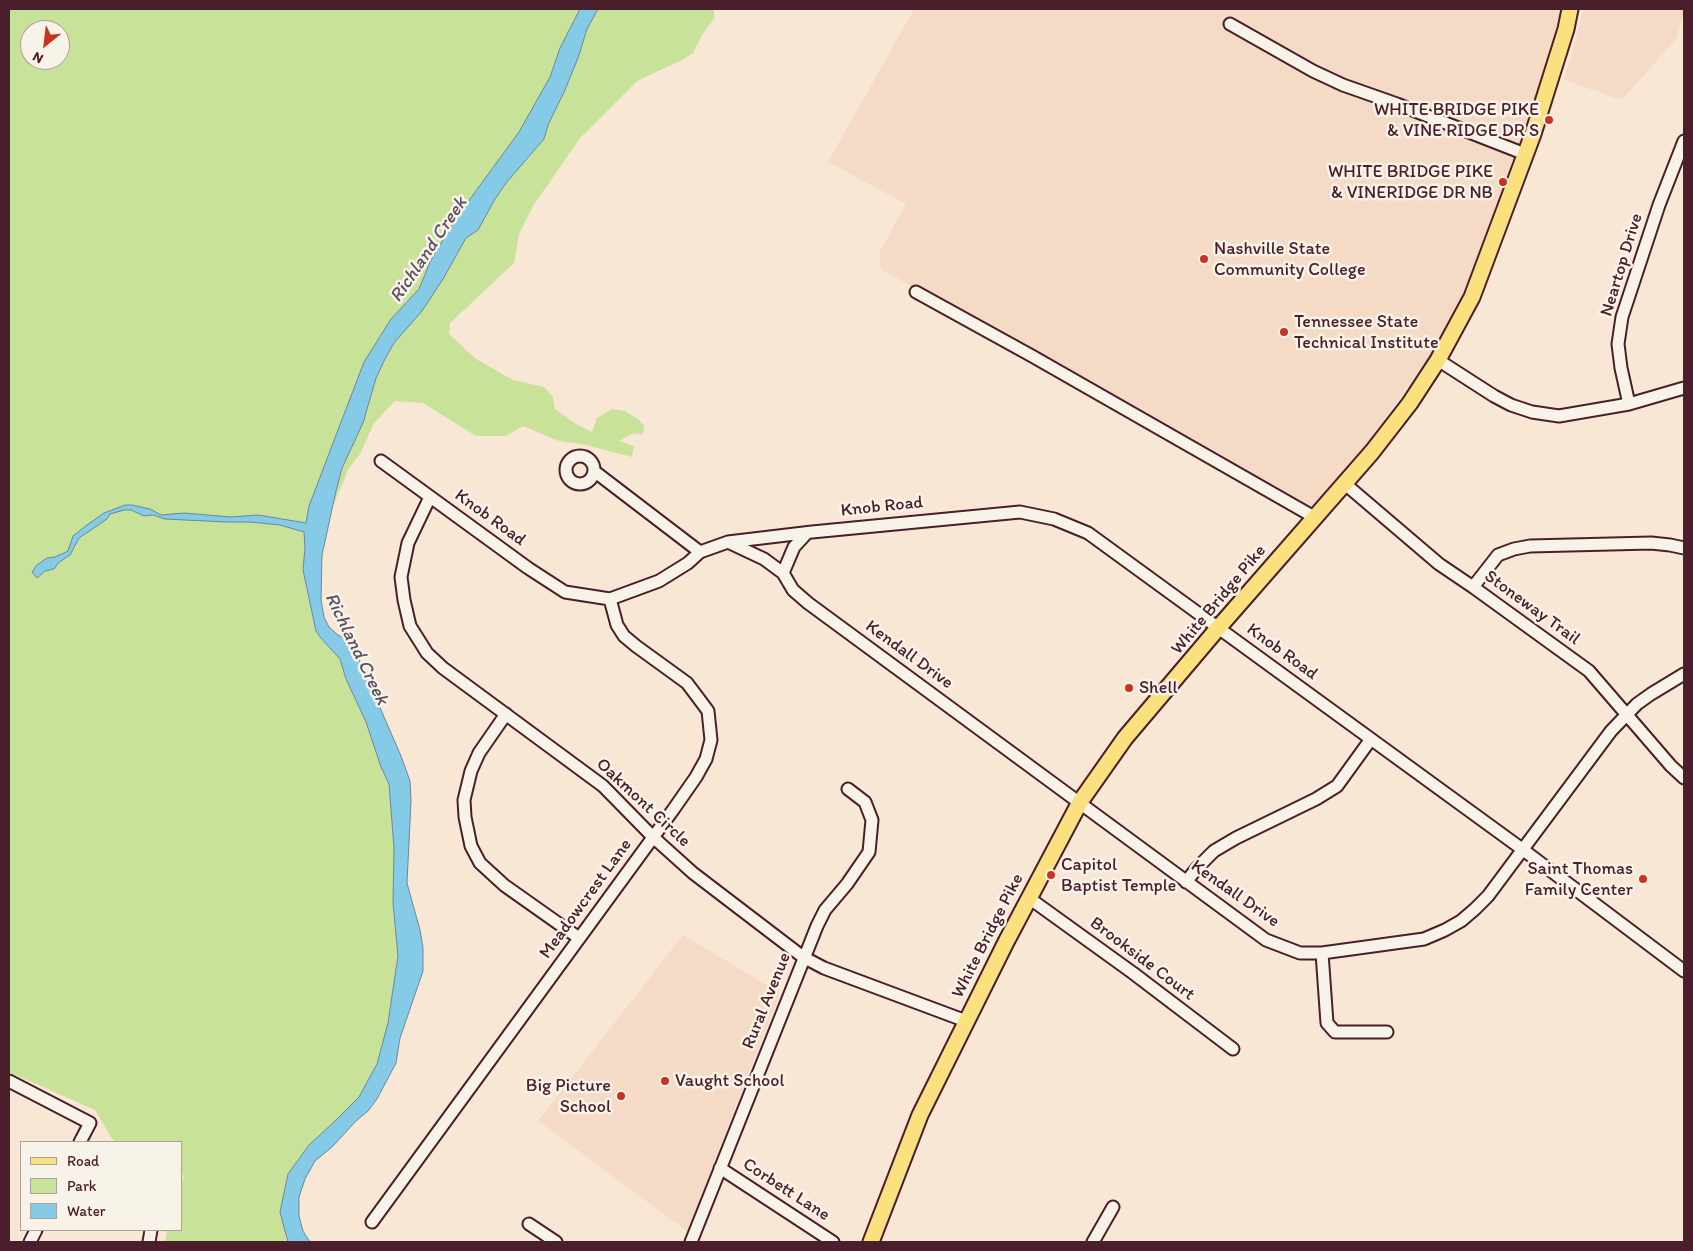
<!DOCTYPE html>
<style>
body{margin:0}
#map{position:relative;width:1693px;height:1251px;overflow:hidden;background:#f8e7d5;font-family:Itim,sans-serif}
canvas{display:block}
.frame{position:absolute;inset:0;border:10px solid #4a1f2b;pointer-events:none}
.legend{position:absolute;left:20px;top:1141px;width:162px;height:90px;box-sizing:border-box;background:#f7f3e8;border:1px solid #b29e9c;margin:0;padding:6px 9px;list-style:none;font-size:15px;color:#4a1f2b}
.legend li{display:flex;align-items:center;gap:10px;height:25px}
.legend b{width:25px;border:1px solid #b29e9c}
.north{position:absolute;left:20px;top:20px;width:50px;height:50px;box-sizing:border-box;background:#f7f3e8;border:1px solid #b29e9c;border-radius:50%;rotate:209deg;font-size:14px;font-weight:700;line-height:20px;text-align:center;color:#4a1f2b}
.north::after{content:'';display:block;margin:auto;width:18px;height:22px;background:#c8321e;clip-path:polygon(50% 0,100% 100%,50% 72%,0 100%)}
</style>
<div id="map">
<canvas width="1693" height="1251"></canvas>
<div class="frame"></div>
<ul class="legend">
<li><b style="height:6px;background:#fbe080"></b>Road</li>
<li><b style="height:14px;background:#c9e299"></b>Park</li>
<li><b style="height:14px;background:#85cae6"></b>Water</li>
</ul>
<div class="north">N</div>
</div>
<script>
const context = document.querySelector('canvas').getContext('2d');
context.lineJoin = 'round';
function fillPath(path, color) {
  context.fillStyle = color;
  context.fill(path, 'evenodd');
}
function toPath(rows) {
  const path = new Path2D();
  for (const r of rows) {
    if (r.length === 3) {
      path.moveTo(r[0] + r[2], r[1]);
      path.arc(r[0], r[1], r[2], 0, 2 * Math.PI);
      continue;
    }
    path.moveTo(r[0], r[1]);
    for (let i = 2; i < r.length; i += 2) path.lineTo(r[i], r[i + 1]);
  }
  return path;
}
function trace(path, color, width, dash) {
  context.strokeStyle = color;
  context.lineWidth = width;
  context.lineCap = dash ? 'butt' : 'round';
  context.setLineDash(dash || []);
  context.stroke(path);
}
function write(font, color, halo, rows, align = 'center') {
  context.font = font + ' Itim,sans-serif';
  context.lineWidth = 5;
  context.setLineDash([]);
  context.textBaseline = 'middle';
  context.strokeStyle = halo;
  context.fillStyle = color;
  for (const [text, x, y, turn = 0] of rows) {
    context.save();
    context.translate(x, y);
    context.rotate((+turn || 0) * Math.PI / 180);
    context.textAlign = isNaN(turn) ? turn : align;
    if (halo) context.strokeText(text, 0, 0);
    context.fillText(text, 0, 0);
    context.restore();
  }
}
fillPath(toPath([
 [914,9,1563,9,1472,297,1314,517,881,269,879,253,906,204,828,162],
 [1584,9,1684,9,1684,11,1676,39,1622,100,1564,80],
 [683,935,780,993,687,1231,538,1121]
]), '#f5dbc5');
fillPath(toPath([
 [9,9,713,9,715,17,702,35,693,53,684,59,637,81,580,138,533,206,519,234,514,263,450,323,449,334,476,359,513,380,544,387,553,397,555,409,576,424,592,432,597,418,612,409,625,411,638,419,644,426,643,435,634,433,619,441,634,446,632,457,582,444,559,441,523,426,506,436,476,436,423,403,395,401,374,423,360,454,349,468,335,501,310,526,305,547,303,570,308,598,340,659,346,679,366,722,381,767,389,784,394,848,393,903,398,956,388,1023,377,1064,359,1097,335,1121,309,1145,286,1238,288,1242,165,1242,167,1230,181,1230,181,1184,184,1176,181,1174,181,1142,118,1142,112,1139,95,1110,9,1072],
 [30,30,60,30,60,60,30,60]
]), '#c9e299');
const water = toPath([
 [580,9,598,9,587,29,578,58,565,90,548,125,544,139,506,183,495,199,478,230,466,238,443,279,422,311,394,343,385,359,376,378,363,423,342,468,336,491,322,555,321,600,324,617,329,627,338,635,348,640,355,650,401,756,410,781,411,801,407,883,420,930,423,948,423,971,400,1038,396,1063,377,1099,368,1111,356,1121,332,1147,315,1161,305,1179,299,1197,299,1216,303,1231,310,1242,288,1242,280,1212,288,1174,309,1145,335,1121,359,1097,377,1064,388,1023,398,956,393,903,394,848,389,784,381,767,366,722,346,679,340,659,320,637,316,631,303,570,305,547,304,532,280,525,250,522,226,522,165,519,153,515,144,516,131,510,124,510,110,514,107,519,79,538,70,555,58,563,54,569,45,571,37,578,32,572,37,565,47,558,55,557,68,551,73,536,87,525,104,513,125,505,132,505,150,509,161,515,184,513,231,517,258,515,306,523,309,506,364,362,391,319,419,289,430,262,454,221,519,132,550,77,560,48,580,9]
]);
fillPath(water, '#85cae6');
trace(water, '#6d869b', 1);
const minor = toPath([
 [1230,24,1313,71,1343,85,1397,104,1525,154],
 [916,292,1032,356,1314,517],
 [1438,360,1494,396,1511,405,1532,412,1559,416,1629,404,1684,388],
 [1629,404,1621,368,1618,344,1622,317,1659,205,1684,141],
 [580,470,14],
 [381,461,528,568,565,592,610,599,659,581,688,563,700,552,728,542,812,532,1020,512,1054,519,1088,533,1522,849,1684,971],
 [594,471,700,552],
 [1344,483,1439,564,1473,587,1589,671,1671,766,1684,778],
 [430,497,408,543,401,577,404,600,410,626,427,653,443,668,603,786,653,837,693,873,803,957,824,968,966,1021],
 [728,542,764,559,783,573,793,590,808,603,1266,940,1300,953,1322,953,1424,939,1445,930,1461,921,1475,909,1488,896,1611,731,1637,704,1651,694,1684,674],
 [783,573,794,547,807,533],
 [1473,587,1498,555,1514,549,1530,546,1651,543,1670,545,1684,548],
 [506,714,479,753,471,771,464,800,465,817,471,846,480,863,504,885,579,938],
 [1186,882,1197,868,1214,851,1236,838,1316,799,1337,786,1371,739],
 [1029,898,1133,973,1233,1049],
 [1322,953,1327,1023,1335,1032,1387,1032],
 [9,1081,90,1123,80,1142],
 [720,1168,833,1242],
 [372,1222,673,810,696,777,706,759,711,740,708,711,687,683,636,646,624,636,617,625,610,599],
 [529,1224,556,1242],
 [30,1242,36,1230],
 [149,1242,151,1230],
 [691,1242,817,926,825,910,847,884,869,852,872,820,865,802,848,789],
 [1093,1242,1113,1207]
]);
const major = toPath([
 [871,1242,920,1115,1006,942,1080,802,1125,738,1219,627,1372,452,1410,403,1438,360,1472,297,1533,134,1566,29,1570,9]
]);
trace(minor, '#4a1f2b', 15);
trace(major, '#4a1f2b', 19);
trace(minor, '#f7f3e8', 11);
trace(major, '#fbe080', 15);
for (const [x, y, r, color] of [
 [1549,120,5,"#c8321e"],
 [1503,182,5,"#c8321e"],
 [1204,259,5,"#c8321e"],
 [1284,332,5,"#c8321e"],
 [1129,688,5,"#c8321e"],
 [1051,875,5,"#c8321e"],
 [1643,879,5,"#c8321e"],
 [665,1081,5,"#c8321e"],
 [621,1096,5,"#c8321e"]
]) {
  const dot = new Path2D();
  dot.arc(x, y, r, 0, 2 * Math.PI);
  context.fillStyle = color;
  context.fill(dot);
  trace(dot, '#f7f3e8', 2);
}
write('18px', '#4a1f2b', '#f7f3e8', [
 ["WHITE BRIDGE PIKE",1539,110,"right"],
 ["& VINE RIDGE DR S",1539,131,"right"],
 ["WHITE BRIDGE PIKE",1493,172,"right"],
 ["& VINERIDGE DR NB",1493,193,"right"],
 ["Nashville State",1214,249],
 ["Community College",1214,270],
 ["Tennessee State",1294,322],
 ["Technical Institute",1294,343],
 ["Shell",1139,688],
 ["Capitol",1061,865],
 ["Baptist Temple",1061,886],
 ["Saint Thomas",1633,869,"right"],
 ["Family Center",1633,890,"right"],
 ["Vaught School",675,1081],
 ["Big Picture",611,1086,"right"],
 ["School",611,1107,"right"]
], 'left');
write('18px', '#4a1f2b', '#f7f3e8', [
 ["Neartop Drive",1622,265,-73],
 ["Knob Road",882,507,-6],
 ["Knob Road",490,518,36],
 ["White Bridge Pike",1219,600,-50],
 ["Stoneway Trail",1532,608,36],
 ["Knob Road",1282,652,36],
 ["Kendall Drive",909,655,36],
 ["Oakmont Circle",643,803,43],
 ["Kendall Drive",1235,894,35],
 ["Meadowcrest Lane",586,899,-54],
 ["White Bridge Pike",988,936,-63],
 ["Brookside Court",1142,959,37],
 ["Rural Avenue",767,1001,-68],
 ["Corbett Lane",786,1190,33]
]);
write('italic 19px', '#5c5263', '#f7f3e8', [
 ["Richland Creek",429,250,-56],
 ["Richland Creek",356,649,64]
]);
</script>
